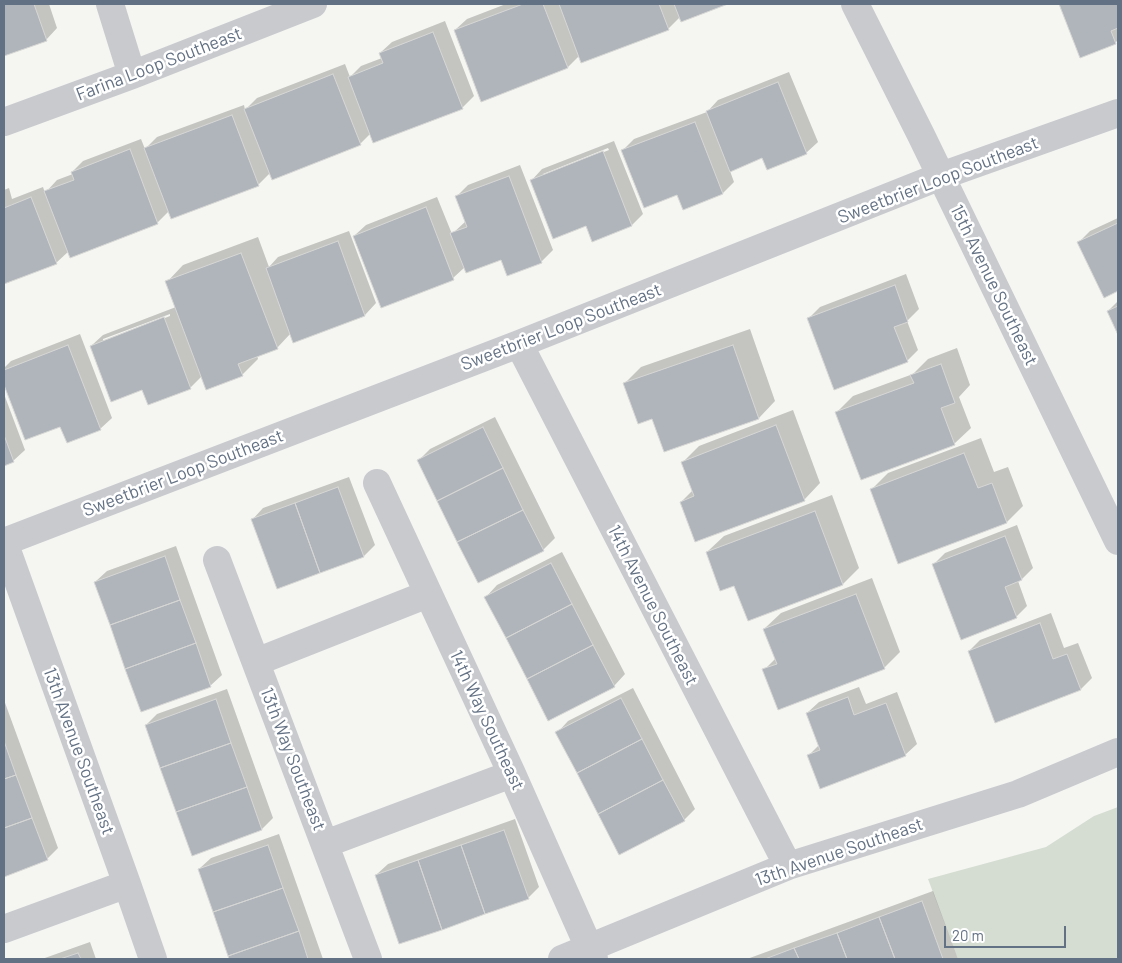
<!DOCTYPE html>
<style>
body{margin:0}
#map{position:relative;width:1122px;height:963px;overflow:hidden;background:#f5f6f2;font-family:Barlow,sans-serif}
canvas{display:block}
.frame{position:absolute;inset:0;border:5px solid #637184;pointer-events:none}
.scale{position:absolute;left:944px;top:926px;width:122px;height:22px;box-sizing:border-box;border:2px solid #637184;border-top:0;padding-left:6px;font-size:15px;line-height:18px;white-space:nowrap;color:#637184;-webkit-text-stroke:4px #fff;paint-order:stroke}
</style>
<div id="map">
<canvas width="1122" height="963"></canvas>
<div class="frame"></div>
<div class="scale">20 m</div>
</div>
<script>
const context = document.querySelector('canvas').getContext('2d');
context.lineJoin = 'round';
function fillPath(path, color) {
  context.fillStyle = color;
  context.fill(path, 'evenodd');
}
function toPath(rows) {
  const path = new Path2D();
  for (const r of rows) {
    path.moveTo(r[0], r[1]);
    for (let i = 2; i < r.length; i += 2) path.lineTo(r[i], r[i + 1]);
  }
  return path;
}
function trace(path, color, width, dash) {
  context.strokeStyle = color;
  context.lineWidth = width;
  context.lineCap = dash ? 'butt' : 'round';
  context.setLineDash(dash || []);
  context.stroke(path);
}
function write(font, color, halo, rows, align = 'center') {
  context.font = font + ' Barlow,sans-serif';
  context.lineWidth = 5;
  context.setLineDash([]);
  context.textBaseline = 'middle';
  context.strokeStyle = halo;
  context.fillStyle = color;
  for (const [text, x, y, turn = 0] of rows) {
    context.save();
    context.translate(x, y);
    context.rotate((+turn || 0) * Math.PI / 180);
    context.textAlign = isNaN(turn) ? turn : align;
    if (halo) context.strokeText(text, 0, 0);
    context.fillText(text, 0, 0);
    context.restore();
  }
}
fillPath(toPath([
 [1118,807,1118,959,958,959,928,879,1046,847,1094,816]
]), '#d5ddd2');
fillPath(toPath([
 [4,4,49,4,57,28,46,40,4,54],
 [506,4,725,4,682,20,680,17,668,29,579,56,568,67,455,30,467,19],
 [1060,4,1118,4,1118,40,1115,43,1081,56],
 [445,21,474,96,462,108,371,133,360,144,270,173,258,185,169,211,157,223,71,256,69,251,56,263,4,283,4,190,9,188,12,199,43,187,45,193,57,180,73,174,72,172,83,161,141,139,145,149,157,137,244,105,245,110,257,98,345,64,350,77,361,66,382,58,380,53,392,42],
 [789,72,818,142,806,153,763,157,730,171,734,182,723,193,678,193,623,150,634,139,707,112,718,100],
 [614,141,643,214,632,225,586,224,531,181,542,169],
 [608,148,609,150,543,176,543,174],
 [520,165,553,250,541,262,501,259,465,267,453,278,382,306,354,236,366,225,437,197,452,234,466,221,456,197,468,185],
 [1118,218,1118,290,1105,296,1079,242,1090,231],
 [349,231,376,303,365,315,294,341,291,333,277,348,257,355,258,359,242,375,202,376,190,388,143,388,91,346,103,335,176,307,167,282,183,265,258,237,269,267,278,257],
 [170,314,170,316,103,342,103,339],
 [906,274,919,309,907,321,918,350,907,361,809,318,820,307],
 [1118,301,1118,332,1108,311],
 [750,329,775,401,759,418,665,450,653,417,625,383,641,367],
 [80,334,112,418,100,429,61,425,26,439,4,381,4,368,11,361],
 [957,348,970,385,959,397,971,428,954,444,837,412,853,396,913,374,928,359],
 [4,394,25,450,13,461,4,465],
 [793,410,820,483,804,500,681,502,693,490,683,462,699,446],
 [495,417,555,538,543,550,478,581,419,460,430,449],
 [981,438,994,472,1008,467,1023,506,1007,522,872,489,888,473],
 [349,477,375,545,364,556,252,520,263,508],
 [832,495,859,568,843,584,735,585,707,552,724,536],
 [1017,525,1033,568,1022,579,1018,581,1027,606,1016,617,934,564,945,553],
 [176,546,222,675,210,686,95,582,107,571],
 [562,552,625,674,614,686,486,597,497,585],
 [872,578,900,652,884,668,764,670,776,658,764,629,781,613],
 [1051,613,1064,648,1078,643,1092,678,1081,689,969,651,980,640],
 [859,687,866,704,897,692,917,744,905,755,809,755,819,745,807,713,819,702],
 [633,688,695,809,684,820,557,733,568,721],
 [227,689,273,818,262,829,192,854,146,725,157,714],
 [4,700,58,848,47,859,4,875],
 [515,819,539,887,528,898,376,875,388,864],
 [279,834,323,959,230,959,199,869,211,858],
 [933,891,958,959,747,959],
 [90,942,96,959,42,959]
]), '#0003');
const building = toPath([
 [4,4,34,4,47,41,4,56,4,4],
 [523,4,543,4,568,68,481,102,454,30,523,4],
 [559,4,659,4,669,30,581,63,559,4],
 [674,4,728,4,681,22,674,4],
 [1059,4,1118,4,1118,28,1111,31,1116,44,1080,58,1059,4],
 [433,32,463,109,373,143,348,77,383,63,379,53,433,32],
 [333,74,361,145,272,180,244,109,333,74],
 [778,82,807,154,767,170,762,158,730,172,706,111,778,82],
 [232,115,259,186,171,219,144,148,232,115],
 [695,122,723,194,683,210,677,195,644,208,621,150,695,122],
 [130,149,158,224,70,258,44,191,74,180,71,172,130,149],
 [603,151,632,226,592,242,586,226,553,239,530,180,603,151],
 [509,176,542,263,507,276,501,260,466,273,450,233,467,227,455,196,509,176],
 [31,197,57,264,4,284,4,208,31,197],
 [426,207,454,280,381,308,353,236,426,207],
 [1118,223,1118,291,1104,298,1077,242,1118,223],
 [338,241,365,316,293,343,266,268,338,241],
 [241,253,278,349,238,364,243,376,206,390,165,281,241,253],
 [895,285,908,322,894,327,908,362,834,390,807,318,895,285],
 [1118,306,1118,335,1107,311,1118,306],
 [164,317,191,389,148,405,142,390,111,402,90,346,164,317],
 [68,345,101,430,67,443,60,427,25,440,4,385,4,370,68,345],
 [733,345,759,419,664,452,652,419,638,424,623,383,733,345],
 [941,364,955,403,941,408,955,445,861,480,835,412,914,383,910,375,941,364],
 [776,425,805,501,695,542,680,502,694,496,681,462,776,425],
 [483,427,503,468,437,501,417,460,483,427],
 [4,435,14,462,4,466,4,435],
 [964,453,978,488,992,483,1007,523,898,564,870,489,964,453],
 [503,468,523,510,457,542,437,501,503,468],
 [338,487,364,557,320,573,295,503,338,487],
 [295,503,320,573,277,589,251,519,295,503],
 [523,510,544,551,478,583,457,542,523,510],
 [815,511,843,585,748,621,734,586,720,591,706,552,815,511],
 [1005,536,1022,580,1005,587,1017,618,961,640,932,564,1005,536],
 [165,556,180,600,110,625,94,582,165,556],
 [551,563,572,604,506,638,484,597,551,563],
 [856,594,885,669,778,710,762,669,777,664,763,629,856,594],
 [180,600,196,643,125,669,110,625,180,600],
 [572,604,593,645,527,679,506,638,572,604],
 [1040,623,1053,659,1067,654,1081,690,995,723,968,651,1040,623],
 [196,643,211,687,141,712,125,669,196,643],
 [593,645,615,687,548,721,527,679,593,645],
 [848,697,854,715,886,703,906,756,820,789,807,755,820,750,806,713,848,697],
 [621,698,642,739,577,773,555,732,621,698],
 [216,699,231,743,160,768,145,725,216,699],
 [642,739,663,780,598,814,577,773,642,739],
 [4,741,16,775,4,779,4,741],
 [231,743,247,787,176,812,160,768,231,743],
 [16,775,32,818,4,828,4,779,16,775],
 [663,780,685,821,619,855,598,814,663,780],
 [247,787,262,830,192,856,176,812,247,787],
 [32,818,48,860,4,877,4,828,32,818],
 [504,830,529,899,485,914,461,845,504,830],
 [268,845,283,888,213,912,198,869,268,845],
 [461,845,485,914,442,930,418,860,461,845],
 [418,860,442,930,399,944,375,875,418,860],
 [283,888,299,931,228,956,213,912,283,888],
 [922,901,943,959,895,959,879,917,922,901],
 [879,917,895,959,847,959,837,933,879,917],
 [299,931,308,959,229,959,228,956,299,931],
 [837,933,847,959,799,959,794,948,837,933],
 [794,948,799,959,765,959,794,948],
 [78,953,81,959,60,959,78,953]
]);
fillPath(building, '#b0b5bc');
trace(building, '#d6d7d4', 1);
trace(toPath([
 [110,4,132,75],
 [855,4,921,135,1118,541],
 [4,122,132,75,313,4],
 [519,344,788,866],
 [377,483,512,774,594,959],
 [4,542,519,344,941,176,1118,113],
 [4,542,127,884,153,959],
 [217,560,368,959],
 [256,662,428,594],
 [325,844,512,774],
 [4,929,127,884],
 [562,959,788,866,1018,794,1118,752]
]), '#c8cace', 28);
write('18px', '#637184', '#fff', [
 ["Farina Loop Southeast",159,64,-21],
 ["Sweetbrier Loop Southeast",938,180,-21],
 ["15th Avenue Southeast",994,285,64],
 ["Sweetbrier Loop Southeast",561,327,-21],
 ["Sweetbrier Loop Southeast",183,473,-21],
 ["14th Avenue Southeast",653,605,63],
 ["14th Way Southeast",487,720,65],
 ["13th Avenue Southeast",79,751,70],
 ["13th Way Southeast",293,759,69],
 ["13th Avenue Southeast",839,852,-19]
]);
</script>
